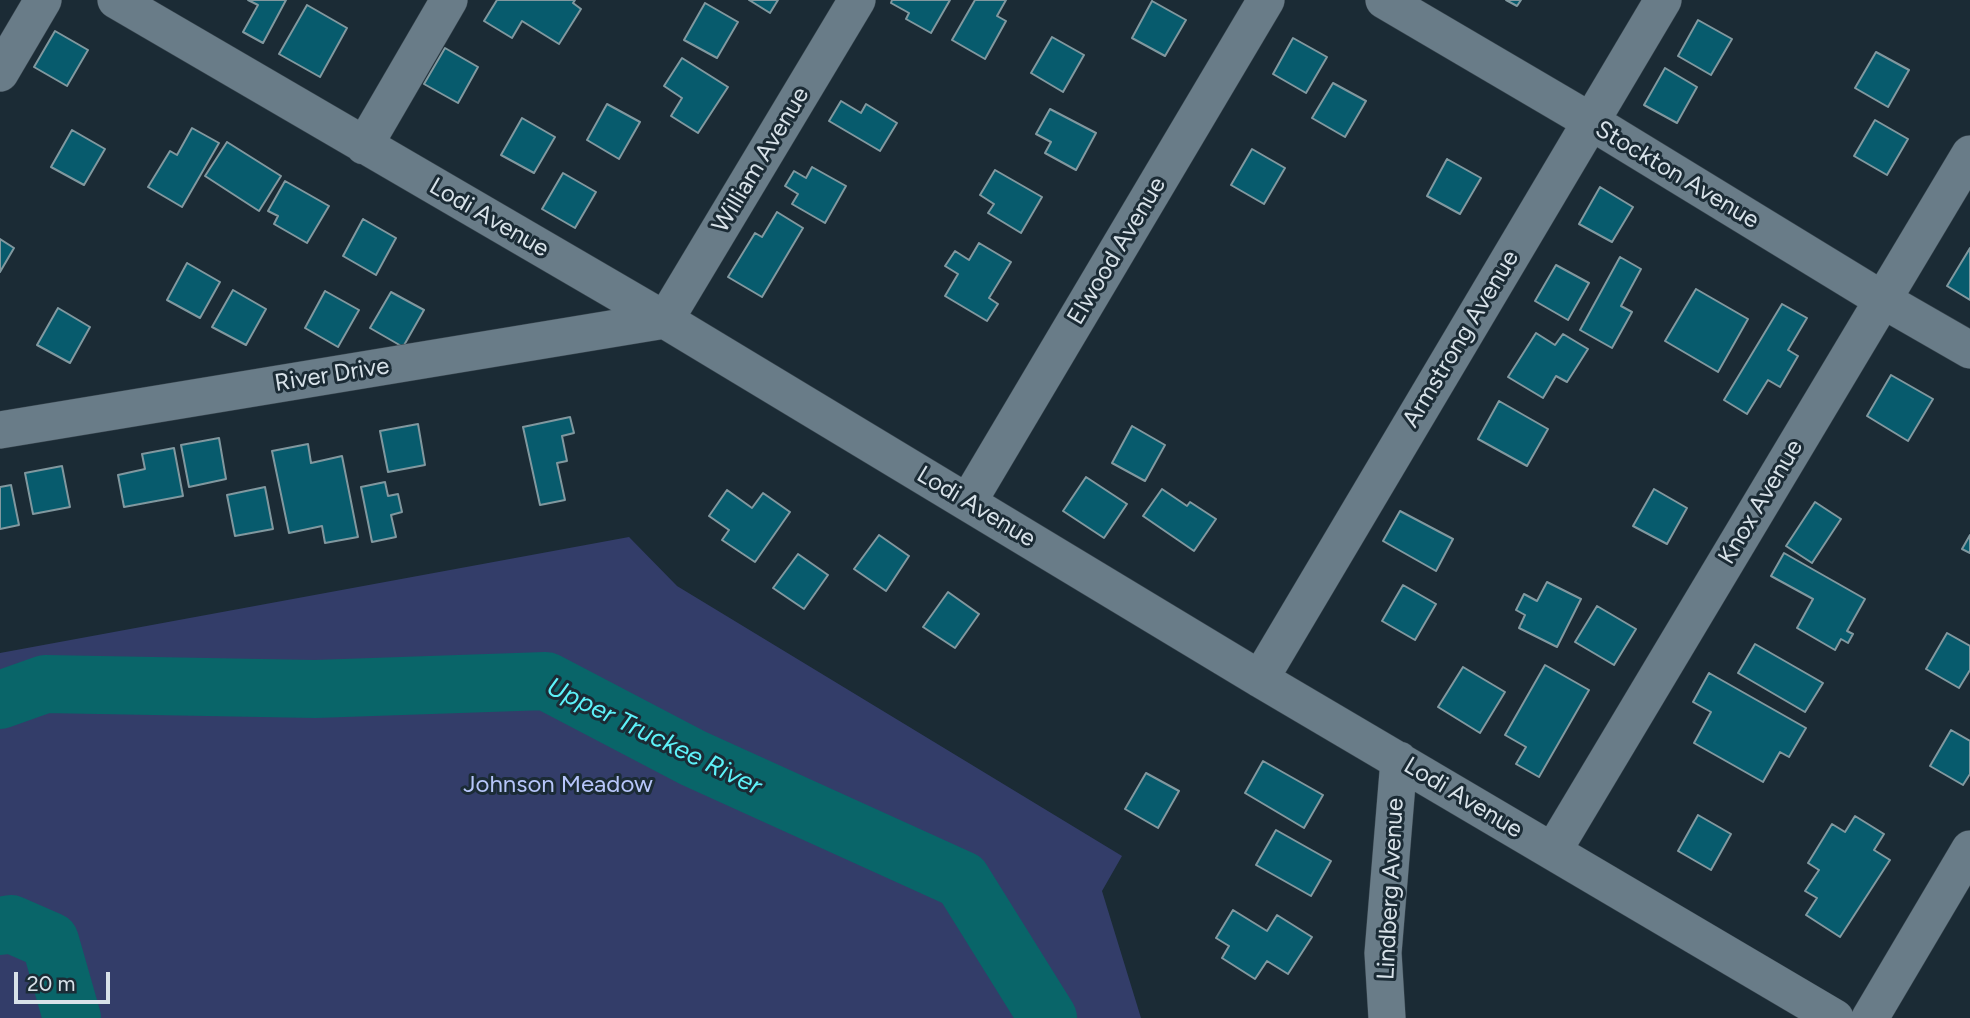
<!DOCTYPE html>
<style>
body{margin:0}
#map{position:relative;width:1970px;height:1018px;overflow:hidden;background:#1b2b35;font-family:Figtree,sans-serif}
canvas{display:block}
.scale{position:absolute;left:14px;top:972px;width:96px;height:32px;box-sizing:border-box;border:4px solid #d8e2e9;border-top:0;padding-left:9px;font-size:21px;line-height:24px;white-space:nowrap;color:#d8e2e9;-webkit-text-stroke:5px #1b2b35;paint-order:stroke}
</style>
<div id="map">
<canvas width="1970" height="1018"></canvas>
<div class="scale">20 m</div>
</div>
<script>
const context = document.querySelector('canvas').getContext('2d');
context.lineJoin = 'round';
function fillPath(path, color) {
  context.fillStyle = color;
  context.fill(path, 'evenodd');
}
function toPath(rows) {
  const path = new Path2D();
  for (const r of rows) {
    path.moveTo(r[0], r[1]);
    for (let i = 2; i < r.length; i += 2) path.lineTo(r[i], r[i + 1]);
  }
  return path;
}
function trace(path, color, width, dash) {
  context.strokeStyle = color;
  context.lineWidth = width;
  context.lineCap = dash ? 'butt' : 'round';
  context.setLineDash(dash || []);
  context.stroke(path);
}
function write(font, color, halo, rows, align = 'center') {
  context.font = font + ' Figtree,sans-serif';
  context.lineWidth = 6;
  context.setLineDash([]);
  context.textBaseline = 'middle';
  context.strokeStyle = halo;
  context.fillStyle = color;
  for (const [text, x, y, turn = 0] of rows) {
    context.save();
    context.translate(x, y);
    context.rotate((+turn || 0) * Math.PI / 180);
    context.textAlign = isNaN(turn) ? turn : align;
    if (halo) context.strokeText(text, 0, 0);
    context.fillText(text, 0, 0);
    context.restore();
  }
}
fillPath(toPath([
 [629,537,677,586,1122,856,1102,891,1141,1018,0,1018,0,653]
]), '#333d69');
trace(toPath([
 [0,700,45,684,315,689,546,681,693,758,962,880,1048,1018],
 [0,926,11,924,50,941,72,1018]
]), '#096569', 58);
const building = toPath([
 [248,0,286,0,263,43,243,32,258,5,248,0],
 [497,0,575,0,573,3,581,9,559,44,522,21,512,38,484,21,497,0],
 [749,0,778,0,770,13,749,0],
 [892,0,950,0,931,33,906,19,909,13,891,3,892,0],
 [975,0,1006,0,997,16,1006,21,985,59,952,40,975,0],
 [1506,0,1521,0,1517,6,1506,0],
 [1152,1,1186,20,1165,56,1132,38,1152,1],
 [705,3,738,22,717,58,684,40,705,3],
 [307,5,347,28,320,77,279,54,307,5],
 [1698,20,1732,39,1711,75,1678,56,1698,20],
 [55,31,88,50,67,86,34,67,55,31],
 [1052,37,1084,55,1063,92,1031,73,1052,37],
 [1293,38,1327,57,1306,93,1273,74,1293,38],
 [445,48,478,67,458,103,424,84,445,48],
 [1876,52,1909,70,1888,107,1855,88,1876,52],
 [682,58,728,87,698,133,671,116,682,98,664,86,682,58],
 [1665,68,1697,87,1677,123,1644,105,1665,68],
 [1333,83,1366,101,1345,137,1312,118,1333,83],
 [841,101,861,113,866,104,897,123,880,151,829,121,841,101],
 [607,104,640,122,619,159,587,140,607,104],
 [1050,109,1096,133,1076,170,1045,153,1051,142,1036,134,1050,109],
 [522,118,555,137,534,173,501,155,522,118],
 [1875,120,1908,139,1887,175,1854,156,1875,120],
 [192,128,219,143,182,207,148,187,170,151,177,155,192,128],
 [72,130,105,149,84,185,51,167,72,130],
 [227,142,281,176,259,211,205,176,227,142],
 [1252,149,1285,168,1264,204,1231,185,1252,149],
 [1447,159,1481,178,1460,214,1427,196,1447,159],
 [812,167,846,186,825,223,792,204,798,194,785,186,794,171,806,178,812,167],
 [995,170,1042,197,1021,233,988,213,994,204,980,195,995,170],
 [563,173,596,192,575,228,542,209,563,173],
 [285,181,329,206,307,243,274,224,278,216,268,211,285,181],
 [1600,187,1633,207,1612,242,1579,224,1600,187],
 [777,212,803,228,762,297,728,277,755,233,762,237,777,212],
 [363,219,396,238,376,275,343,256,363,219],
 [0,239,14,248,0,272,0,239],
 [979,243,1011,262,989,298,998,304,987,321,945,296,958,274,945,266,955,251,969,260,979,243],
 [1970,248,1970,300,1947,286,1970,248],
 [1620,257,1641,269,1621,306,1632,312,1612,348,1580,330,1620,257],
 [187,263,220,282,200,318,167,300,187,263],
 [1556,265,1589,283,1568,320,1535,301,1556,265],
 [1696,289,1748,319,1718,372,1665,341,1696,289],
 [233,290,266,309,246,345,212,327,233,290],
 [325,291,359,310,338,347,305,328,325,291],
 [391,292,424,310,403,347,370,328,391,292],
 [1782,304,1807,318,1788,350,1798,356,1780,387,1768,380,1747,414,1724,400,1782,304],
 [58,308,90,327,70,363,37,345,58,308],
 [1536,333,1555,345,1563,334,1588,349,1567,382,1556,376,1543,398,1508,377,1536,333],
 [1891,375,1933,399,1908,441,1867,416,1891,375],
 [1499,401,1548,429,1527,466,1478,439,1499,401],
 [570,417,574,433,562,436,567,461,557,463,565,500,540,505,523,427,570,417],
 [418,424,425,465,388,472,380,431,418,424],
 [1132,426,1165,445,1145,481,1112,463,1132,426],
 [219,438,226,479,189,487,181,445,219,438],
 [308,444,311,463,342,456,358,537,325,543,322,526,289,533,272,451,308,444],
 [174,448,183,496,124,507,118,475,145,469,142,454,174,448],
 [62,466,70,507,33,514,25,473,62,466],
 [1086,477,1127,504,1104,538,1063,511,1086,477],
 [385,482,388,496,398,494,402,512,391,515,396,537,372,542,361,487,385,482],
 [11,485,19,525,0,529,0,487,11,485],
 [265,487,273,529,235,536,227,495,265,487],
 [1162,489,1187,506,1190,502,1216,519,1194,551,1143,516,1162,489],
 [1654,489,1687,508,1667,544,1633,526,1654,489],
 [727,490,752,508,763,493,790,512,755,562,722,540,729,530,709,516,727,490],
 [1815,502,1841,519,1812,563,1786,546,1815,502],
 [1400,511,1453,539,1436,571,1383,541,1400,511],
 [879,535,909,556,886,591,854,569,879,535],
 [1970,535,1970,553,1962,549,1970,535],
 [1784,553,1865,599,1847,631,1853,634,1848,643,1841,639,1835,650,1797,628,1813,599,1771,576,1784,553],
 [798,554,828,575,804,609,773,588,798,554],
 [1547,582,1581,599,1557,647,1519,628,1525,615,1516,610,1524,594,1537,601,1547,582],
 [1403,585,1436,604,1415,640,1382,621,1403,585],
 [948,592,979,614,955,648,923,627,948,592],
 [1597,606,1636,629,1614,665,1575,642,1597,606],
 [1947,633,1970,646,1970,670,1959,688,1926,669,1947,633],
 [1755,644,1823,683,1805,712,1738,673,1755,644],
 [1545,665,1589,690,1539,777,1516,764,1526,747,1505,735,1545,665],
 [1463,667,1505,692,1480,733,1438,707,1463,667],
 [1709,673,1806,728,1789,757,1780,752,1763,782,1694,743,1711,712,1693,702,1709,673],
 [1951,730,1970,741,1970,774,1963,785,1930,766,1951,730],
 [1263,761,1323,795,1304,828,1245,793,1263,761],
 [1146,773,1179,791,1158,828,1125,809,1146,773],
 [1698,815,1731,834,1711,870,1678,851,1698,815],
 [1855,816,1884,834,1874,850,1890,860,1840,937,1806,915,1817,898,1805,891,1819,870,1808,863,1832,824,1845,832,1855,816],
 [1276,830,1331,861,1311,896,1256,865,1276,830],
 [1233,910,1267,931,1277,915,1312,937,1288,974,1267,961,1255,979,1222,958,1229,946,1216,938,1233,910]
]);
fillPath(building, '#075b6d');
trace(building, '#81989f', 2);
const minor = toPath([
 [116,0,665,320,1260,679,1835,1018],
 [1384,0,1590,121,1883,300,1970,350],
 [0,73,43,0],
 [364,146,449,0],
 [0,430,665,320,857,0],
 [968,502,1266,0],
 [1260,679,1663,0],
 [1553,851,1970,154],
 [1387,1018,1383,953,1399,760],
 [1870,1018,1970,849]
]);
trace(minor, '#38454e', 38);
trace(minor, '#697c88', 37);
write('24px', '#d8e2e9', '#1b2b35', [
 ["William Avenue",761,160,-59],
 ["Stockton Avenue",1677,175,31],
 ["Lodi Avenue",489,218,30],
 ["Elwood Avenue",1117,251,-59],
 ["Armstrong Avenue",1461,339,-59],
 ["River Drive",332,375,-9],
 ["Knox Avenue",1761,502,-59],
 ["Lodi Avenue",976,507,31],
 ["Lodi Avenue",1463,798,31],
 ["Lindberg Avenue",1391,889,-87]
]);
write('24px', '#b7c6fa', '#1b2b35', [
 ["Johnson Meadow",558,785]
]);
write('italic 26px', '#5df2f9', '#1b2b35', [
 ["Upper Truckee River",654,737,26]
]);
</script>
